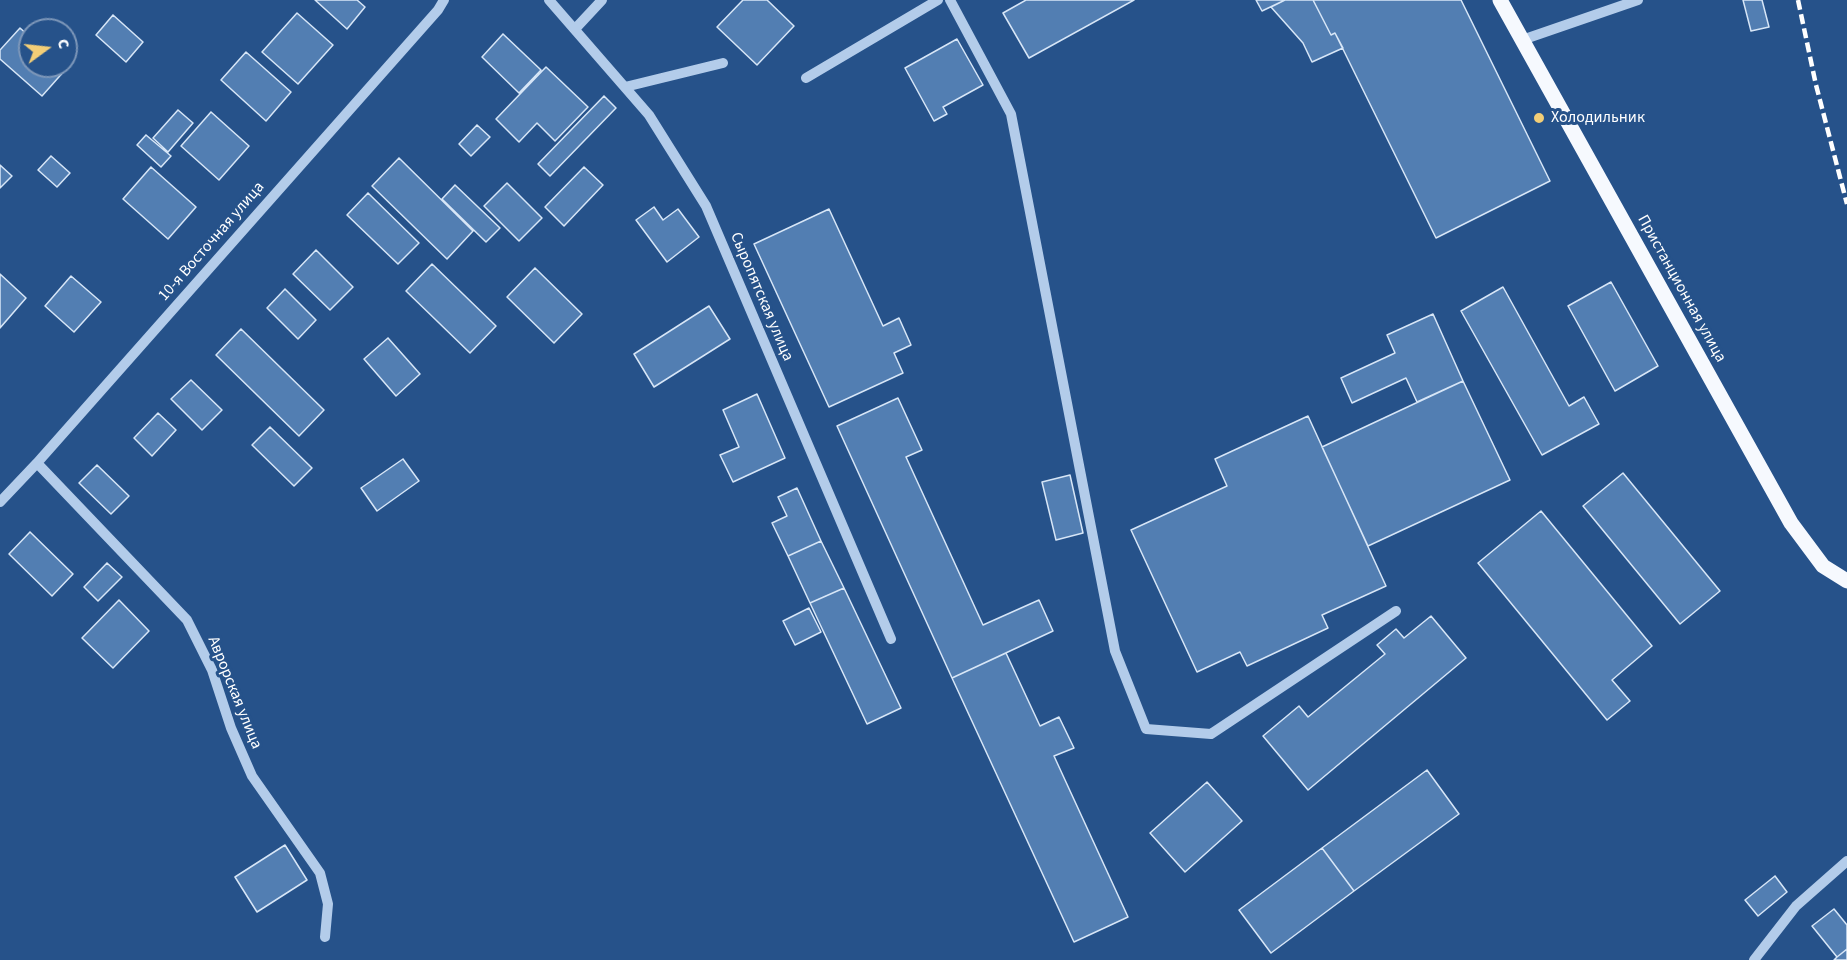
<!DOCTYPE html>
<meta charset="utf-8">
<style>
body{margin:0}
#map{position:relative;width:1847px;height:960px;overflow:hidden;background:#26528a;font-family:"Source Sans 3",sans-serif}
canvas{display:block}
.north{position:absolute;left:18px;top:18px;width:60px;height:60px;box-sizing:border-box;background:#26528a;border:2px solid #7d97b9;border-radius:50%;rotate:75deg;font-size:16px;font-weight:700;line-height:24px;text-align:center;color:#fff}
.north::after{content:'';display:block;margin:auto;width:21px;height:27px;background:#f3ce77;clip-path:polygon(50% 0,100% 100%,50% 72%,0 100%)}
</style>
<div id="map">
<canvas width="1847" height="960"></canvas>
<div class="north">С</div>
</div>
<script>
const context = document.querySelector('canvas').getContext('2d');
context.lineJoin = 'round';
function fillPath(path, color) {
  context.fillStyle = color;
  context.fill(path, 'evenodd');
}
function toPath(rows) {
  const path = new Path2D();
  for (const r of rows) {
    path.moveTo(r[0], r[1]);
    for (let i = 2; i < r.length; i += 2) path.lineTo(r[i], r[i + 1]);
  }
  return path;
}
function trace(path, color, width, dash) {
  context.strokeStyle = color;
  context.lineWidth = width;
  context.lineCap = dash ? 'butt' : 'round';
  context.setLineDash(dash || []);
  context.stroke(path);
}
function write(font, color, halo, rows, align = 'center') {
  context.font = font + ' "Source Sans 3",sans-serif';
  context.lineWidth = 6;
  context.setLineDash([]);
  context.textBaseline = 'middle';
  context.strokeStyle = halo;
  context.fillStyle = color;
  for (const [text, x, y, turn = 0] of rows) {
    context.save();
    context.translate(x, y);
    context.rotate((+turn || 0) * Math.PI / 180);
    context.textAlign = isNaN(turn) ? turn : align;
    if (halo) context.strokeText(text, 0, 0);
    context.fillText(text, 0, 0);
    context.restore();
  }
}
const building = toPath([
 [315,0,357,0,365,7,347,29,315,0],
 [743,0,767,0,794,26,757,65,717,27,743,0],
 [1026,0,1134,0,1029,58,1003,13,1026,0],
 [1256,0,1285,0,1262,11,1256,0],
 [1285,0,1313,0,1331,35,1335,33,1343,48,1312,62,1303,43,1271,7,1285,0],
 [1313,0,1461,0,1550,181,1436,238,1335,33,1331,35,1313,0],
 [1743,0,1762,0,1769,27,1751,31,1743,0],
 [297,13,333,45,298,84,262,52,297,13],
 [113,15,143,42,126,62,96,35,113,15],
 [20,28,30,37,30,66,63,66,66,69,42,96,0,59,0,50,20,28],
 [503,34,541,70,519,93,482,57,503,34],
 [957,39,983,85,943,107,947,114,934,121,905,68,957,39],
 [246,52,291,92,266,121,221,80,246,52],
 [546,67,588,107,555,141,537,123,519,142,496,119,546,67],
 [604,96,616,108,550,176,538,164,604,96],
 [178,110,193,123,168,152,153,138,178,110],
 [211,112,249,146,219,180,181,146,211,112],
 [477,125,490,137,471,156,459,144,477,125],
 [146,135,171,156,161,167,137,145,146,135],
 [51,156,70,173,57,187,38,170,51,156],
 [399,158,473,231,447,259,372,186,399,158],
 [0,165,12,176,0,188,0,165],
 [151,167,196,207,168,239,123,199,151,167],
 [584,167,603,185,564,226,545,207,584,167],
 [507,183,542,218,519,241,484,206,507,183],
 [455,185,500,228,486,242,442,199,455,185],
 [368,193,419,243,398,264,347,215,368,193],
 [654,207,663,220,678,209,699,237,667,262,636,220,654,207],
 [829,209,883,326,899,318,911,345,894,353,903,373,829,407,754,244,829,209],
 [316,250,353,287,330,310,293,274,316,250],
 [432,264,496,326,470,353,406,291,432,264],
 [535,268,582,314,554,343,507,297,535,268],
 [0,274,26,298,0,328,0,274],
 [71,276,101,302,74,332,45,306,71,276],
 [1611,282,1658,366,1615,391,1568,306,1611,282],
 [1503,287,1569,406,1584,397,1599,424,1542,455,1461,311,1503,287],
 [285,289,316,320,298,339,267,308,285,289],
 [709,306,730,339,654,387,634,354,709,306],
 [1433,314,1463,381,1417,402,1406,378,1352,403,1341,378,1395,353,1387,335,1433,314],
 [241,329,324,410,299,436,216,355,241,329],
 [388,338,420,374,396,396,364,359,388,338],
 [191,380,222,410,202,430,171,399,191,380],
 [1463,381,1510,480,1368,546,1322,447,1463,381],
 [757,394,785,458,733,482,720,455,739,447,723,410,757,394],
 [898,398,922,450,906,457,983,625,1039,600,1053,631,952,678,837,426,898,398],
 [158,413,176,430,152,456,134,438,158,413],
 [1308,416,1386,586,1322,615,1328,628,1247,666,1240,652,1197,672,1131,530,1227,486,1215,459,1308,416],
 [270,427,312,468,294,486,252,445,270,427],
 [403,459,419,481,377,511,361,488,403,459],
 [97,465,129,496,111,514,79,483,97,465],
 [1623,473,1720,591,1680,624,1583,506,1623,473],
 [1070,475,1083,533,1056,540,1042,482,1070,475],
 [797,488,821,541,788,556,772,523,787,516,778,497,797,488],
 [1541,511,1652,646,1612,680,1630,701,1607,720,1478,563,1541,511],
 [30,532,73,574,52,596,9,554,30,532],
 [821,541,844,588,810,603,788,556,821,541],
 [107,563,122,577,98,601,84,587,107,563],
 [844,588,901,708,867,724,810,603,844,588],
 [119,600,149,631,113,668,82,638,119,600],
 [809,608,821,632,795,645,783,621,809,608],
 [1431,616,1466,658,1308,790,1263,736,1299,706,1308,717,1385,654,1377,645,1396,629,1404,638,1431,616],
 [1006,653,1040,726,1059,717,1074,748,1054,756,1128,917,1074,942,952,678,1006,653],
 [1427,770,1459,814,1354,891,1322,848,1427,770],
 [1207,782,1242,821,1185,872,1150,833,1207,782],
 [285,845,307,880,257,912,235,877,285,845],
 [1322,848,1354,891,1271,953,1239,910,1322,848],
 [1775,876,1787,892,1758,916,1745,900,1775,876],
 [1834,909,1847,925,1847,949,1837,957,1812,926,1834,909],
 [1847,949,1847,960,1834,960,1837,957,1847,949]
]);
fillPath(building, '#527eb2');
trace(building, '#d7e6f7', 1.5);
trace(toPath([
 [549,0,649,115,706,206,891,639],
 [950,0,1011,114,1115,651,1146,729,1211,734,1396,611],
 [575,29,602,0],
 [1522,40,1638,0],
 [806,78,938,0],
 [625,87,723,63],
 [37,463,187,620,212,670,231,728,252,776,320,873,328,904,325,937],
 [0,502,37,463,438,10,444,0],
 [1754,960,1796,906,1847,861]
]), '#b3ccea', 10);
trace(toPath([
 [1500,0,1791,523,1823,566,1847,581]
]), '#f6f9fe', 15);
trace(toPath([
 [1798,0,1816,85,1847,204]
]), '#fff', 4.5, [10, 4.5]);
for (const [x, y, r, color] of [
 [1539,118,6,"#f3ce77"]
]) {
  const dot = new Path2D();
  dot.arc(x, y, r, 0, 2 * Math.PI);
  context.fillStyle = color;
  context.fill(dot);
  trace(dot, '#26528a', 2);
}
write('16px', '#fff', '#26528a', [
 ["Холодильник",1551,118]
], 'left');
write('16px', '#fff', '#26528a', [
 ["10-я Восточная улица",212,242,-49],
 ["Пристанционная улица",1681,289,61],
 ["Сыропятская улица",761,297,67],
 ["Аврорская улица",234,693,68]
]);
</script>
